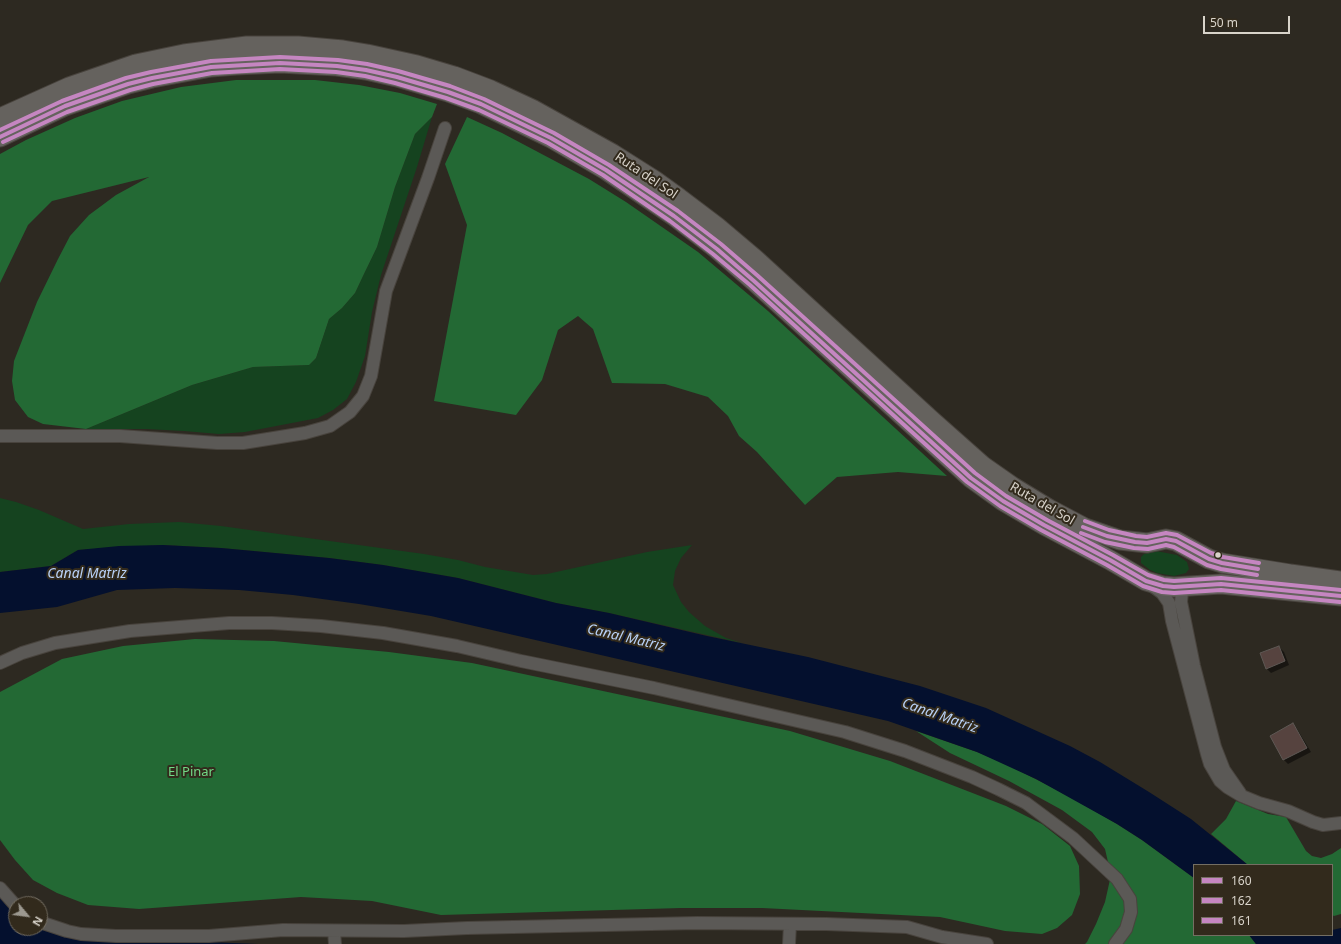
<!DOCTYPE html>
<style>
body{margin:0}
#map{position:relative;width:1341px;height:944px;overflow:hidden;background:#2d2921;font-family:"Noto Sans",sans-serif}
canvas{display:block}
.legend{position:absolute;left:1193px;top:864px;width:140px;height:72px;box-sizing:border-box;background:#322a1c;border:1px solid #746e62;margin:0;padding:5px 7px;list-style:none;font-size:12px;color:#d8d3ca}
.legend li{display:flex;align-items:center;gap:8px;height:20px}
.legend b{width:20px;border:1px solid #746e62}
.north{position:absolute;left:8px;top:896px;width:40px;height:40px;box-sizing:border-box;background:#322a1c;border:1px solid #746e62;border-radius:50%;rotate:119deg;font-size:11px;font-weight:700;line-height:16px;text-align:center;color:#d8d3ca}
.north::after{content:'';display:block;margin:auto;width:14px;height:18px;background:#9c988f;clip-path:polygon(50% 0,100% 100%,50% 72%,0 100%)}
.scale{position:absolute;left:1203px;top:16px;width:87px;height:18px;box-sizing:border-box;border:2px solid #d8d3ca;border-top:0;padding-left:5px;font-size:12px;line-height:14px;white-space:nowrap;color:#d8d3ca;-webkit-text-stroke:3px #322a1c;paint-order:stroke}
</style>
<div id="map">
<canvas width="1341" height="944"></canvas>
<ul class="legend">
<li><b style="height:5px;background:#c586c1"></b>160</li>
<li><b style="height:5px;background:#c586c1"></b>162</li>
<li><b style="height:5px;background:#c586c1"></b>161</li>
</ul>
<div class="north">N</div>
<div class="scale">50 m</div>
</div>
<script>
const context = document.querySelector('canvas').getContext('2d');
context.lineJoin = 'round';
function fillPath(path, color) {
  context.fillStyle = color;
  context.fill(path, 'evenodd');
}
function toPath(rows) {
  const path = new Path2D();
  for (const r of rows) {
    path.moveTo(r[0], r[1]);
    for (let i = 2; i < r.length; i += 2) path.lineTo(r[i], r[i + 1]);
  }
  return path;
}
function trace(path, color, width, dash) {
  context.strokeStyle = color;
  context.lineWidth = width;
  context.lineCap = dash ? 'butt' : 'round';
  context.setLineDash(dash || []);
  context.stroke(path);
}
function write(font, color, halo, rows, align = 'center') {
  context.font = font + ' "Noto Sans",sans-serif';
  context.lineWidth = 4;
  context.setLineDash([]);
  context.textBaseline = 'middle';
  context.strokeStyle = halo;
  context.fillStyle = color;
  for (const [text, x, y, turn = 0] of rows) {
    context.save();
    context.translate(x, y);
    context.rotate((+turn || 0) * Math.PI / 180);
    context.textAlign = isNaN(turn) ? turn : align;
    if (halo) context.strokeText(text, 0, 0);
    context.fillText(text, 0, 0);
    context.restore();
  }
}
fillPath(toPath([
 [432,117,417,167,381,275,372,312,365,356,356,382,347,399,333,410,318,418,245,432,219,434,184,431,146,429,86,429,192,385,253,367,309,365,316,358,329,319,342,308,355,293,363,276,377,247,395,187,415,134],
 [0,498,16,502,39,510,83,529,129,524,179,522,221,526,424,554,458,560,485,567,533,575,547,574,647,552,692,545,681,558,675,571,673,585,681,602,689,612,705,626,726,638,742,643,609,613,556,603,458,578,383,565,329,558,221,548,163,545,78,550,51,566,0,572],
 [1156,551,1177,555,1187,562,1189,569,1186,573,1174,576,1157,573,1150,570,1141,563,1141,557,1144,554]
]), '#15431f');
fillPath(toPath([
 [236,80,315,80,359,85,400,93,437,104,432,117,415,134,395,187,377,247,363,276,355,293,342,308,329,319,316,358,309,365,253,367,192,385,86,429,43,424,28,417,15,400,12,381,14,361,37,302,58,259,70,236,89,215,116,195,149,177,52,201,28,225,0,283,0,154,26,140,75,118,122,101,181,87],
 [467,117,502,133,589,179,626,202,698,252,768,311,947,476,898,472,837,477,805,505,757,452,739,436,728,416,708,397,665,384,612,383,593,329,578,316,558,330,542,380,516,415,434,401,467,225,445,164],
 [195,639,274,641,389,652,472,663,790,731,890,761,1006,806,1042,824,1070,846,1079,866,1080,894,1072,915,1057,928,1042,934,1005,931,940,917,762,908,681,908,441,915,372,901,301,897,139,909,88,905,57,893,33,880,15,860,0,840,0,692,62,659,123,646],
 [916,731,977,752,1006,764,1067,795,1117,824,1142,840,1194,878,1194,935,1249,935,1256,944,1085,944,1087,942,1096,924,1105,902,1111,875,1105,849,1092,832,1062,810,1009,781,950,753],
 [1236,801,1268,814,1286,817,1306,851,1312,856,1321,858,1332,854,1341,848,1341,914,1334,916,1332,915,1332,865,1248,865,1211,834,1226,819]
]), '#236934');
fillPath(toPath([
 [163,545,221,548,329,558,383,565,458,578,556,603,609,613,707,636,808,657,920,686,986,708,1070,746,1100,762,1149,792,1191,819,1248,865,1194,865,1194,878,1142,840,1117,824,1036,779,977,752,888,721,431,616,359,604,293,595,239,590,175,588,117,590,57,607,0,613,0,572,51,566,78,550,119,546],
 [0,893,16,908,16,928,38,928,57,934,76,937,258,944,0,944],
 [1341,928,1341,944,1256,944,1249,935,1332,935,1332,930]
]), '#04102e');
fillPath(toPath([
 [1279,647,1284,652,1289,665,1271,673,1267,669,1261,654],
 [1293,724,1297,729,1311,752,1288,764,1284,760,1271,736]
]), '#0007');
const building = toPath([
 [1279,646,1285,661,1266,669,1260,653,1279,646],
 [1293,723,1307,748,1283,760,1270,736,1293,723]
]);
fillPath(building, '#56433f');
trace(building, '#5e5854', 1);
const street = toPath([
 [0,436,120,436,217,443,243,443,305,433,330,426,350,412,363,396,371,376,386,291,428,178,445,128],
 [1151,585,1162,593,1169,603,1172,621,1207,754,1210,764,1220,781,1227,787,1242,796,1259,803,1288,811,1313,822,1323,825,1341,823],
 [1185,585,1182,592,1181,602,1194,666,1215,747,1224,770,1240,793],
 [0,663,22,653,55,643,130,631,229,623,272,623,321,626,383,633,457,646,521,661,654,688,845,732,905,751,972,777,998,789,1026,803,1073,838,1117,879,1130,899,1131,912,1126,929,1115,944],
 [0,888,16,906],
 [40,922,67,931,81,934,116,936,209,936,283,930,404,931,467,928,697,923,826,924,907,927,942,937,987,944],
 [334,931,335,944],
 [789,944,790,924]
]);
const primary = toPath([
 [0,118,69,87,136,64,184,54,247,46,298,46,343,50,367,54,417,65,454,76,491,90,532,109,613,154,654,180,679,198,716,226,755,259,931,420,983,466,1013,487,1049,509,1085,528,1120,540,1147,543,1166,539,1176,541,1209,559,1222,563,1290,574,1341,581],
 [0,137,65,106,128,84,152,78,211,67,236,65,280,63,337,66,366,70,397,77,448,92,481,104,551,138,606,170,674,216,717,249,754,281,971,478,1003,501,1044,525,1110,560,1146,581,1163,586,1174,587,1221,584,1341,596]
]);
trace(street, '#48433d', 14);
trace(primary, '#48433d', 21);
trace(street, '#5b5956', 12);
trace(primary, '#65625e', 19);
trace(toPath([
 [0,137,65,106,128,84,152,78,211,67,280,63,337,66,366,70,397,77,448,92,481,104,551,138,606,170,674,216,717,249,754,281,971,478,1003,501,1044,525,1110,560,1146,581,1163,586,1174,587,1221,584,1341,596],
 [1083,527,1107,536,1135,542,1147,543,1166,539,1176,541,1209,559,1222,563,1258,569]
]), '#c586c1', 4);
trace(toPath([
 [3,142,67,112,130,90,153,84,212,73,280,69,336,72,365,76,395,83,446,98,479,110,548,143,603,175,670,221,713,254,750,285,967,482,1000,506,1041,530,1107,565,1143,586,1162,592,1174,593,1221,590,1340,602],
 [1081,533,1105,542,1134,548,1148,549,1166,545,1174,547,1207,565,1221,569,1257,575]
]), '#c586c1', 4);
trace(toPath([
 [0,130,62,101,126,78,151,72,211,61,280,57,338,60,367,64,398,71,450,86,484,99,554,133,609,165,678,211,721,244,758,276,975,473,1006,496,1047,520,1113,555,1148,575,1164,580,1174,581,1221,578,1341,590],
 [1085,521,1109,530,1136,536,1147,537,1166,533,1177,535,1211,553,1223,557,1259,563]
]), '#c586c1', 4);
for (const [x, y, r, color] of [
 [1218,555,3.5,"#d8d3ca"]
]) {
  const dot = new Path2D();
  dot.arc(x, y, r, 0, 2 * Math.PI);
  context.fillStyle = color;
  context.fill(dot);
  trace(dot, '#322a1c', 1.5);
}
write('13px', '#d8d3ca', '#322a1c', [
 ["Ruta del Sol",646,176,34],
 ["Ruta del Sol",1042,504,30]
]);
write('13px', '#72d986', '#322a1c', [
 ["El Pinar",191,772]
]);
write('italic 14px', '#b8d1f7', '#322a1c', [
 ["Canal Matriz",87,574],
 ["Canal Matriz",626,638,13],
 ["Canal Matriz",940,716,19]
]);
</script>
